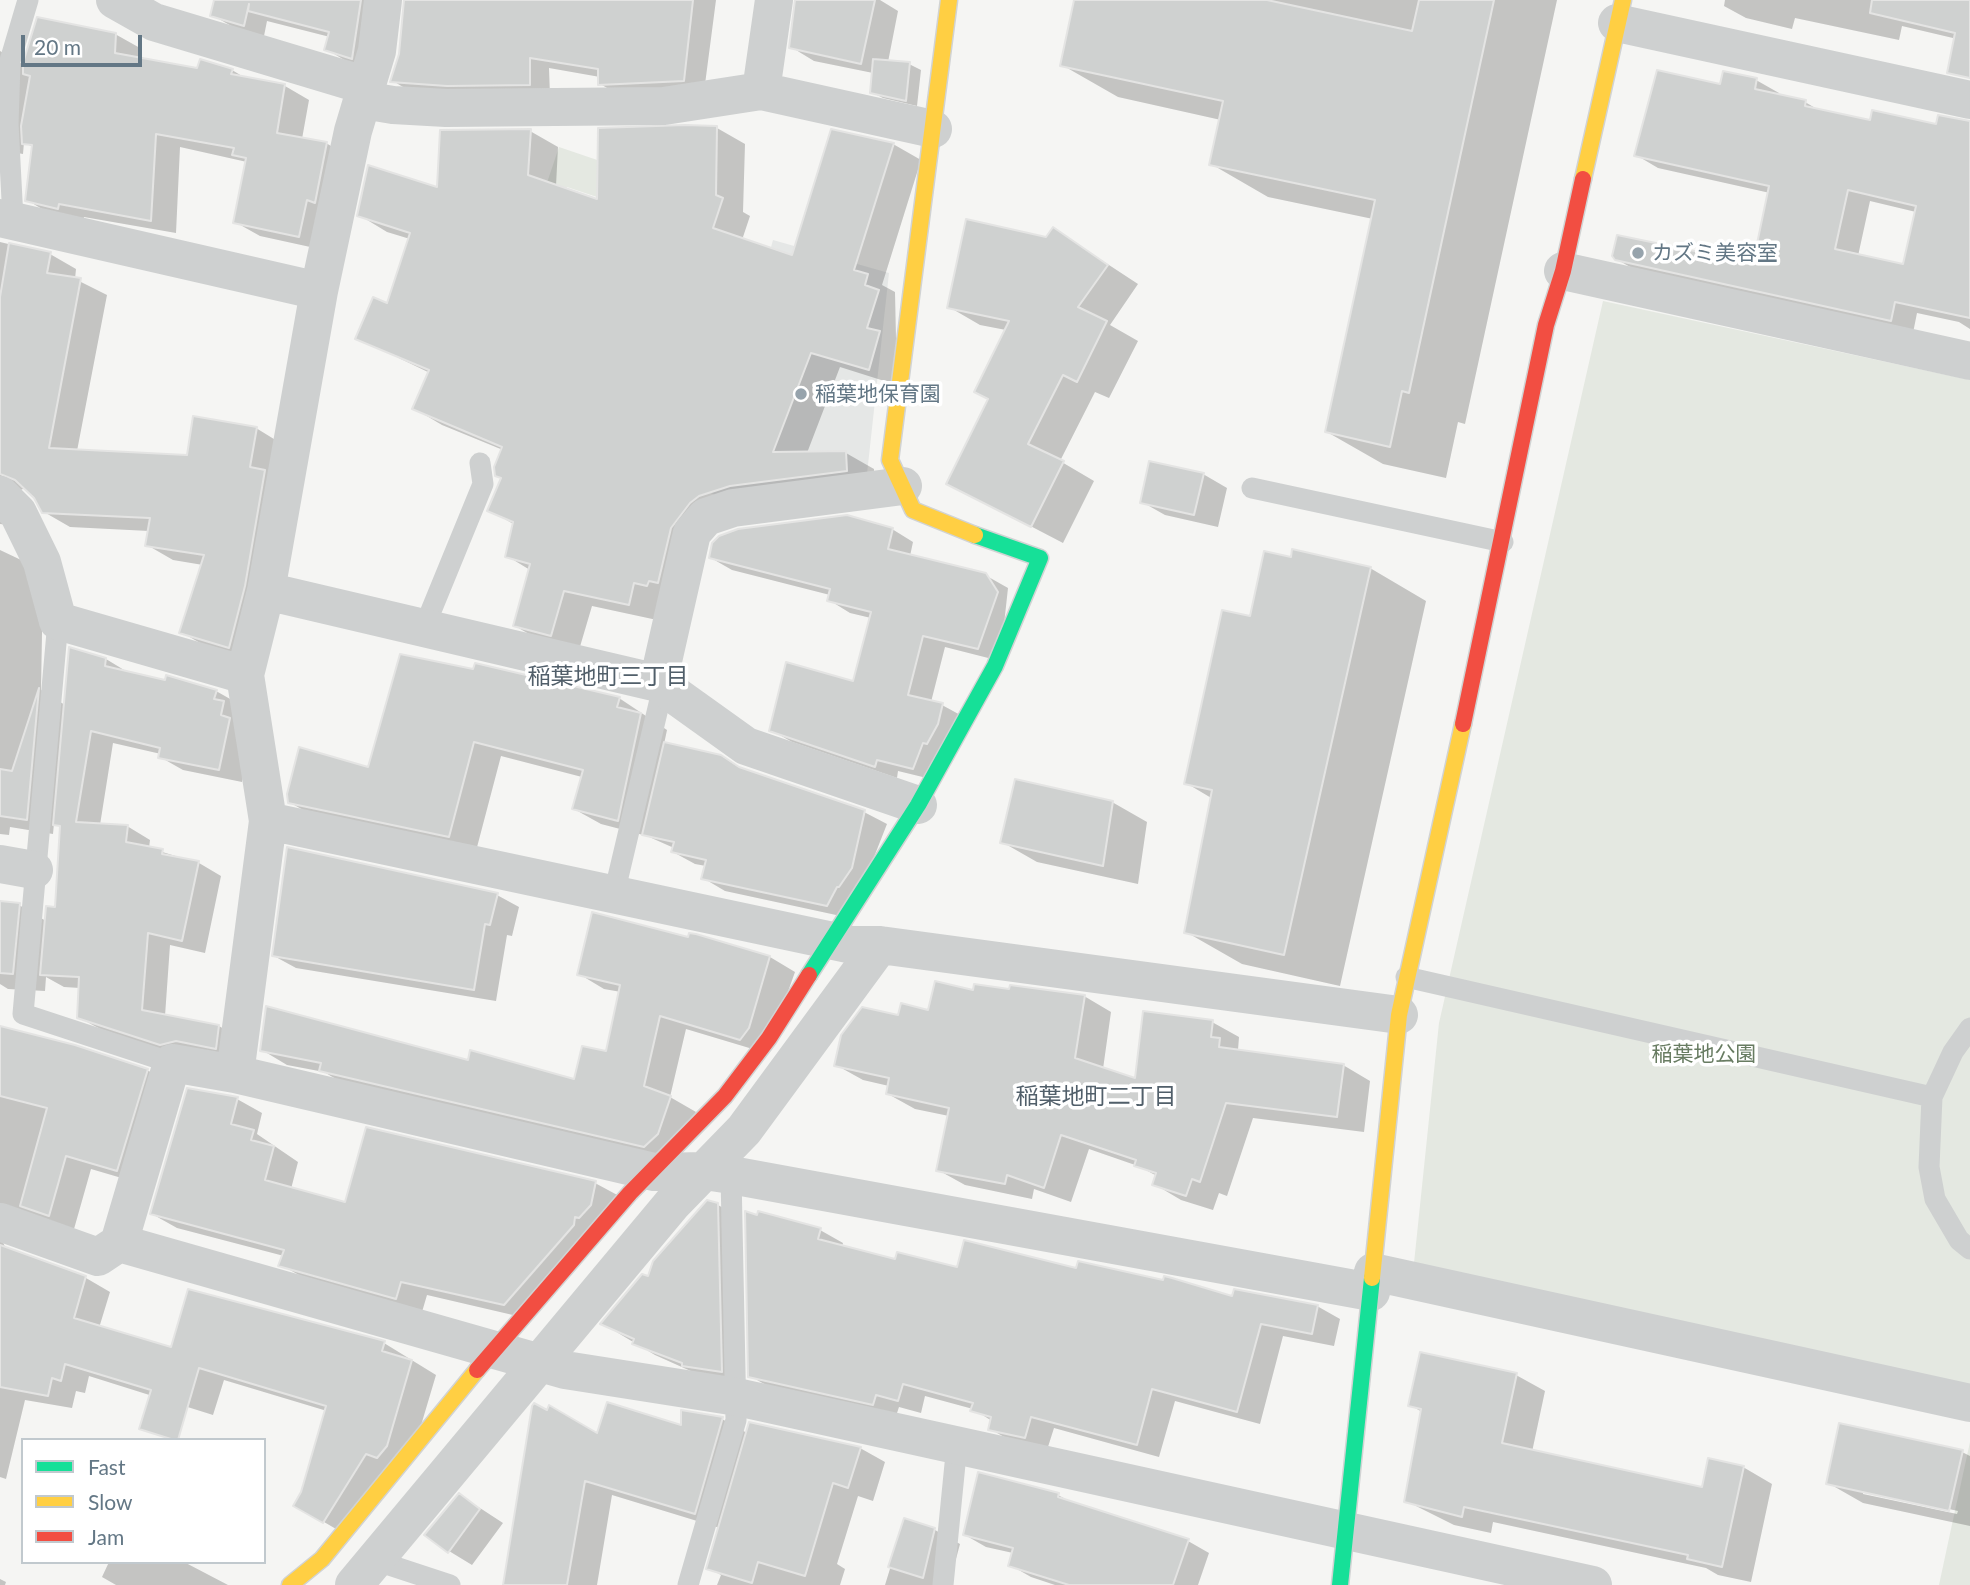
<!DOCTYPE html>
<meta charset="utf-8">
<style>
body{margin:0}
#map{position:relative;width:1970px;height:1585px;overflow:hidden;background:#f5f5f3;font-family:Lato,sans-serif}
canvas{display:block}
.legend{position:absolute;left:21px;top:1438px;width:245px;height:126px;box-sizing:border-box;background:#fff;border:2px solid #c1c9ce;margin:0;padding:9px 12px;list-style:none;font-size:21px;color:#637785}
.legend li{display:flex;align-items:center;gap:14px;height:35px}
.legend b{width:35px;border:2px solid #c1c9ce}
.scale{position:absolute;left:21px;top:35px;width:121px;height:32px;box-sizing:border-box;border:4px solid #637785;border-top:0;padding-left:9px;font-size:21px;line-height:24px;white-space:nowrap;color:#637785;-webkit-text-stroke:5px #fff;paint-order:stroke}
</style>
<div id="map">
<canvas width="1970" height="1585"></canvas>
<ul class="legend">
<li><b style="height:9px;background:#16e098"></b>Fast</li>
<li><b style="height:9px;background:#ffcf43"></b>Slow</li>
<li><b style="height:9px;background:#f24e42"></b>Jam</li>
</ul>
<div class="scale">20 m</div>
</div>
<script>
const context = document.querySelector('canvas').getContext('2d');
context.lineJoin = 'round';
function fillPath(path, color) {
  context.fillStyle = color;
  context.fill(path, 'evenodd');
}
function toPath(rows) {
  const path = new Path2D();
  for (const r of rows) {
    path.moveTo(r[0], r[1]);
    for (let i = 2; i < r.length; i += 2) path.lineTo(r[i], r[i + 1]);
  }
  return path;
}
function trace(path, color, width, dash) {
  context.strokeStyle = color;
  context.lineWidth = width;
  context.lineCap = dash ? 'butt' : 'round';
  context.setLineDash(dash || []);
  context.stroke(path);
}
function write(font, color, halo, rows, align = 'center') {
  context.font = font + ' Lato,"Noto Sans JP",sans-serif';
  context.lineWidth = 7;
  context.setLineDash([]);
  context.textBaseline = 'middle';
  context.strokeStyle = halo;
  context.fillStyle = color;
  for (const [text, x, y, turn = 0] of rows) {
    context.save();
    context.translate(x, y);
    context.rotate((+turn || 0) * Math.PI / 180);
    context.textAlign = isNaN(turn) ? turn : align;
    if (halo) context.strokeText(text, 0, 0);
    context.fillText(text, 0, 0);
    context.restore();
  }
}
fillPath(toPath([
 [773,240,889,273,866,483,715,495,692,484,745,342]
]), '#e5e7e6');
fillPath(toPath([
 [559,147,656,180,645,213,567,187,548,243,529,236],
 [1603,301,1970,380,1970,1385,1414,1263,1439,1023],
 [1970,1442,1970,1585,1939,1585,1951,1529]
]), '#e4e8e1');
fillPath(toPath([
 [216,0,385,0,372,69,346,61,326,49,330,37,267,21,264,36,233,27,212,15],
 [404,0,716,0,704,92,620,95,600,84,600,77,549,68,550,96,413,93,393,81,400,54],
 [797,0,880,0,898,11,888,62,909,64,921,70,917,106,883,98,871,92,873,73,814,61,791,47],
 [1076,0,1557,0,1465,424,1458,422,1446,478,1383,464,1327,432,1373,219,1268,197,1211,164,1221,120,1118,97,1062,65],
 [1725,0,1970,0,1970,42,1902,26,1899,40,1795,18,1792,29,1746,18,1724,6],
 [115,34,140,48,139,59,199,70,232,70,247,79,285,86,309,100,302,139,326,143,351,158,324,250,260,236,235,222,247,162,180,147,176,233,84,217,83,222,52,215,27,200,34,148,24,142,23,154,0,150,0,51,24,65],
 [1756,80,1779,93,1778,96,1805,102,1822,112,1871,122,1970,132,1970,329,1959,322,1917,313,1913,333,1639,272,1616,259,1754,265,1770,193,1658,168,1636,155,1722,86],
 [1870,201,1916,212,1904,266,1858,256],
 [717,128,745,144,743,212,750,216,742,240,794,257,893,144,921,160,882,285,895,292,897,385,840,367,807,453,846,453,874,469,874,487,728,512,657,620,592,606,579,650,543,642,515,626,530,570,507,556,515,525,489,510,503,478,503,450,442,425,415,409,430,373,357,338,388,305,410,239,387,232,359,215,439,190,530,131,558,147,556,186,598,201],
 [1054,229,1138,284,1110,325,1138,341,1109,398,1095,392,1060,461,1094,481,1063,543,948,483,990,400,1006,330,980,325,949,307,1047,238],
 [0,242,50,254,76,269,75,279,107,295,77,451,188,456,256,428,282,444,256,661,207,647,181,632,203,565,173,560,147,545,149,531,70,527,44,512,35,496,25,488,10,495,9,525,0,524],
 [1203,474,1227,488,1218,527,1165,515,1142,502],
 [892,529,913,542,910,556,985,575,1008,588,1000,661,945,647,931,702,942,705,964,717,935,780,898,771,897,778,792,742,771,730,854,683,871,618,850,613,829,600,830,595,732,570,711,558],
 [0,550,38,568,43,578,41,690,65,705,106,659,129,673,216,691,239,704,252,733,242,782,183,770,160,757,161,754,113,743,100,825,127,826,150,840,149,848,199,863,221,876,205,953,170,945,165,1016,219,1026,242,1040,239,1060,184,1057,102,1030,78,1017,80,988,64,987,46,977,45,991,8,989,0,984,0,901,19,905,46,921,57,909,62,828,54,823,53,834,10,827,9,835,0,834],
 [1292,559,1370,568,1426,601,1340,986,1242,964,1186,932,1213,799,1186,783,1252,618],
 [619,698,667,730,664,744,864,812,887,824,850,918,725,891,703,878,706,866,695,864,673,852,674,848,647,836,601,824,574,809,582,777,501,756,476,851,317,818,289,802,369,769],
 [1112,802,1147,822,1138,884,1037,862,1002,842],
 [497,895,519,907,512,936,507,935,496,1001,296,968,274,956],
 [695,936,770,957,795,972,766,1053,686,1029,670,1097,696,1112,670,1161,346,1085,324,1072,287,1065,262,1050,469,1062,576,1081,608,1053,621,992,604,989,579,974],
 [974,992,1084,996,1111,1012,1103,1069,1137,1080,1212,1022,1239,1037,1238,1050,1343,1065,1370,1081,1364,1132,1253,1118,1227,1196,1219,1193,1213,1210,1181,1200,1154,1184,1157,1176,1138,1166,1089,1149,1071,1202,1034,1189,1032,1199,965,1185,938,1170,949,1116,915,1109,888,1094,889,1086,863,1080,836,1065,900,1017,929,1012],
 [0,1028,147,1070,171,1084,142,1184,91,1169,74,1229,2,1240,6,1249,86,1278,110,1292,99,1328,172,1350,384,1343,436,1375,411,1459,348,1536,295,1505,303,1493,327,1411,224,1380,213,1415,89,1376,85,1393,76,1391,72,1408,25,1400,6,1479,0,1477],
 [237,1099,262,1113,257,1134,298,1162,291,1189,346,1205,595,1183,621,1197,530,1319,427,1295,422,1312,306,1279,281,1265,284,1256,177,1228,152,1214],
 [718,1205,739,1217,742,1383,704,1377,655,1355,603,1324],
 [820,1230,843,1243,842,1247,896,1261,958,1269,1077,1270,1234,1298,1317,1306,1340,1319,1334,1346,1283,1336,1260,1424,1175,1401,1159,1457,1054,1428,1047,1450,1013,1442,990,1429,992,1421,973,1409,925,1396,921,1413,899,1407,896,1416,773,1389,750,1376],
 [1516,1375,1545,1391,1532,1452,1704,1489,1743,1467,1772,1484,1751,1582,1718,1575,1706,1568,1493,1522,1491,1533,1454,1525,1406,1501,1422,1412,1410,1405],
 [722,1419,747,1433,860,1448,885,1462,873,1501,858,1496,837,1564,845,1569,840,1585,717,1585,721,1575,708,1568,720,1528,612,1495,597,1585,512,1585,598,1436,683,1428],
 [1962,1452,1970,1456,1970,1526,1863,1503,1828,1483],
 [1863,1490,1958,1511,1957,1514,1863,1494],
 [460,1495,503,1523,472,1565,449,1551],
 [1058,1495,1073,1503,1188,1541,1209,1553,1198,1585,1055,1585,1031,1577,1010,1565,1013,1553,986,1547,965,1535],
 [905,1520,935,1530,960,1544,949,1585,885,1585],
 [109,1562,184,1562,228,1585,116,1585,102,1577],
 [0,1579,6,1582,5,1585,0,1585]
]), '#0003');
const building = toPath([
 [214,0,361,0,352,59,324,50,329,32,248,11,249,4,244,26,210,16,214,0],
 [404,0,693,0,684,81,598,85,598,69,530,58,530,85,447,86,390,82,399,54,404,0],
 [795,0,875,0,861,64,789,48,795,0],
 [1074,0,1267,0,1412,31,1419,0,1494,0,1409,393,1402,391,1390,447,1325,432,1375,200,1209,165,1223,101,1060,66,1074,0],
 [1872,0,1970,0,1970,78,1947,73,1955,33,1870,13,1872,0],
 [37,17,116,33,115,53,197,68,200,59,233,69,231,74,285,84,277,133,327,142,315,203,307,200,299,237,233,223,246,158,232,155,234,148,156,134,151,221,59,204,58,209,25,201,32,145,22,144,21,126,30,76,23,74,23,63,37,17],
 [873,59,910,62,906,101,870,93,873,59],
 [1657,70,1720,84,1723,71,1757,78,1755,89,1806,100,1805,106,1870,120,1872,110,1936,124,1938,115,1970,121,1970,318,1895,302,1891,321,1615,260,1612,256,1617,235,1753,263,1769,186,1634,156,1657,70],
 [1848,190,1916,206,1903,264,1835,249,1848,190],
 [685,125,717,126,716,195,723,198,713,228,792,255,831,129,894,143,854,270,868,274,865,285,879,290,867,328,880,331,869,370,811,353,773,452,846,451,847,471,730,486,699,496,690,503,671,528,658,583,649,581,647,586,634,583,629,605,564,591,551,636,513,626,530,564,505,557,513,522,487,511,501,478,495,476,494,467,502,447,412,409,429,370,355,339,373,297,387,303,410,233,357,216,368,165,437,187,440,130,531,129,528,175,597,199,598,128,685,125],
 [966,219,1046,237,1053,227,1108,265,1078,307,1107,321,1077,382,1063,375,1028,444,1064,461,1031,527,946,484,988,399,974,392,1009,321,947,308,966,219],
 [9,243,51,252,47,273,81,278,49,448,187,455,193,416,257,427,250,467,265,470,245,586,229,648,179,633,204,555,145,546,150,518,42,513,34,498,15,480,0,474,0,297,9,243],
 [1149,461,1204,473,1194,515,1140,503,1149,461],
 [847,515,893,528,888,549,986,573,998,592,978,649,923,636,908,695,943,703,938,724,927,744,923,743,913,769,877,760,875,767,769,731,786,662,853,681,871,612,827,601,830,589,709,558,712,543,719,536,738,529,847,515],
 [1292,549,1371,567,1284,955,1184,933,1212,790,1184,784,1222,610,1250,616,1264,551,1291,557,1292,549],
 [69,647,106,658,105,666,165,680,166,675,217,690,214,699,224,701,221,715,230,718,219,770,158,758,160,748,91,731,76,822,128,825,126,842,163,849,162,854,199,861,182,941,148,933,142,1010,219,1025,216,1049,176,1041,160,1045,77,1018,79,977,40,975,46,906,55,907,60,826,53,825,69,647],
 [400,654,473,669,475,663,620,697,617,707,641,713,618,821,572,809,583,770,474,742,449,837,288,803,287,794,299,747,368,767,400,654],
 [39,688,27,820,0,816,0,769,12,771,39,688],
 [664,742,721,755,739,767,865,810,852,868,839,887,837,887,827,906,701,879,706,860,671,852,674,842,642,835,664,742],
 [1015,779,1113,801,1103,866,1000,843,1015,779],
 [287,847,498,893,490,925,485,924,474,990,272,956,287,847],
 [0,901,20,903,13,974,0,973,0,901],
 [592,912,688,937,689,933,696,934,770,956,749,1028,740,1040,660,1016,644,1086,671,1096,658,1134,644,1147,319,1071,321,1063,260,1051,266,1006,468,1060,470,1050,574,1079,582,1046,606,1051,620,985,577,975,592,912],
 [935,981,973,990,974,984,1009,989,1010,985,1085,995,1075,1058,1135,1078,1143,1011,1213,1020,1211,1037,1220,1038,1219,1047,1344,1064,1337,1117,1226,1103,1200,1182,1192,1179,1186,1196,1152,1185,1156,1173,1134,1166,1136,1160,1061,1135,1044,1188,1007,1175,1005,1184,936,1171,949,1108,886,1094,889,1078,834,1066,841,1035,862,1007,898,1015,901,1003,928,1010,935,981],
 [0,1026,75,1045,148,1069,117,1171,66,1156,49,1216,20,1206,47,1108,0,1096,0,1026],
 [187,1088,238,1097,231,1124,254,1130,251,1140,274,1146,265,1180,345,1202,366,1127,596,1181,591,1205,579,1218,575,1217,574,1225,504,1305,401,1282,396,1299,278,1266,284,1250,150,1214,187,1088],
 [707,1200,718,1203,722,1372,682,1366,682,1363,632,1344,634,1339,600,1324,642,1274,648,1276,653,1261,707,1200],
 [745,1211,757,1215,758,1211,821,1228,818,1239,895,1259,897,1252,957,1267,964,1240,1076,1268,1078,1261,1163,1280,1164,1276,1172,1278,1232,1296,1234,1289,1318,1305,1312,1334,1261,1324,1237,1412,1152,1389,1137,1445,1031,1417,1025,1438,988,1430,991,1417,970,1411,973,1403,903,1384,898,1401,876,1395,873,1405,748,1377,745,1211],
 [0,1245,86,1276,74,1318,171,1347,188,1289,385,1341,382,1351,412,1360,387,1446,377,1458,366,1454,323,1523,293,1506,301,1492,326,1406,199,1368,178,1440,174,1440,139,1429,151,1390,65,1364,61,1381,52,1378,48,1396,0,1387,0,1245],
 [1420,1352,1517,1373,1502,1443,1702,1487,1708,1458,1744,1466,1722,1567,1687,1559,1688,1555,1464,1507,1462,1517,1404,1502,1421,1409,1408,1406,1420,1352],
 [607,1402,681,1425,681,1410,723,1417,695,1514,585,1481,567,1585,503,1585,532,1406,534,1403,547,1410,549,1405,597,1433,607,1402],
 [749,1422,861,1447,848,1488,833,1483,805,1576,758,1562,752,1583,706,1569,749,1422],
 [1839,1423,1963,1450,1949,1511,1826,1484,1839,1423],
 [978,1472,1059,1493,1058,1497,1189,1539,1173,1585,1069,1585,1008,1566,1013,1548,963,1535,978,1472],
 [459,1493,480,1509,448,1553,424,1535,459,1493],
 [904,1518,935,1528,923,1578,888,1567,904,1518]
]);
fillPath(building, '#cfd1d0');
trace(building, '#e4e4e3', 2);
const fast = toPath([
 [809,975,918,805,995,666,1040,558,975,535],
 [1340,1585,1372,1278]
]);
const slow = toPath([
 [949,0,890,460,913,510,975,535],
 [1583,179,1623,0],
 [1372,1278,1399,1015,1463,724],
 [290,1585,322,1559,477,1370]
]);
const jam = toPath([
 [1463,724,1546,325,1563,271,1583,179],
 [477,1370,630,1193,725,1096,769,1038,809,975]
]);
trace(fast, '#d1d3d3', 19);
trace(slow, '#d1d3d3', 19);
trace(jam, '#d1d3d3', 19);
trace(toPath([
 [13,219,8,124,10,61,28,0],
 [1252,488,1503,542],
 [58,621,23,1014,172,1063],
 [424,628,483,484,480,463],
 [614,894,663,687],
 [1406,977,1932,1097],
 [1970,1028,1953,1052,1932,1097,1929,1167,1935,1199,1959,1240,1970,1249],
 [374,1560,450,1585],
 [688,1585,736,1420,731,1175],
 [943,1585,957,1444]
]), '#ced0d0', 21);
trace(toPath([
 [115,0,154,22,367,86],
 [1617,23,1970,100],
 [761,91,933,129],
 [363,100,393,105,446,108,664,106,761,91,774,0],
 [0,218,319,291],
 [1563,271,1970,361],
 [0,495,18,513,42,562,58,621,245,675],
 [266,591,658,683,746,746,918,805],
 [658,683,692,533,706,517,733,508,903,486],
 [268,821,852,945,880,945,1399,1015],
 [0,864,34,870],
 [235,1074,268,821,245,675,266,591,319,291,353,131,377,51,383,0],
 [0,1222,98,1257,119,1243,565,1370,737,1397,1593,1585],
 [119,1243,172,1063,235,1074,654,1172,705,1171,731,1175,1371,1292],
 [1373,1272,1970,1403],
 [354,1585,672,1204,744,1130,880,945]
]), '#ced0d0', 38);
trace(fast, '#16e098', 16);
trace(slow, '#ffcf43', 16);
trace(jam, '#f24e42', 16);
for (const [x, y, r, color] of [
 [1638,253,7,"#96a3ac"],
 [801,394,7,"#96a3ac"]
]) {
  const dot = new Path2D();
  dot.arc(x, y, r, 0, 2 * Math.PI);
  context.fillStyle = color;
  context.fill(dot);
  trace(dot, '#fff', 2.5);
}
write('21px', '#637785', '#fff', [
 ["カズミ美容室",1652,253],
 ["稲葉地保育園",815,394]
], 'left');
write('21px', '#687c62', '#fff', [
 ["稲葉地公園",1704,1054]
]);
write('23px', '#515f6a', '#fff', [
 ["稲葉地町三丁目",608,677],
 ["稲葉地町二丁目",1096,1097]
]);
</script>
